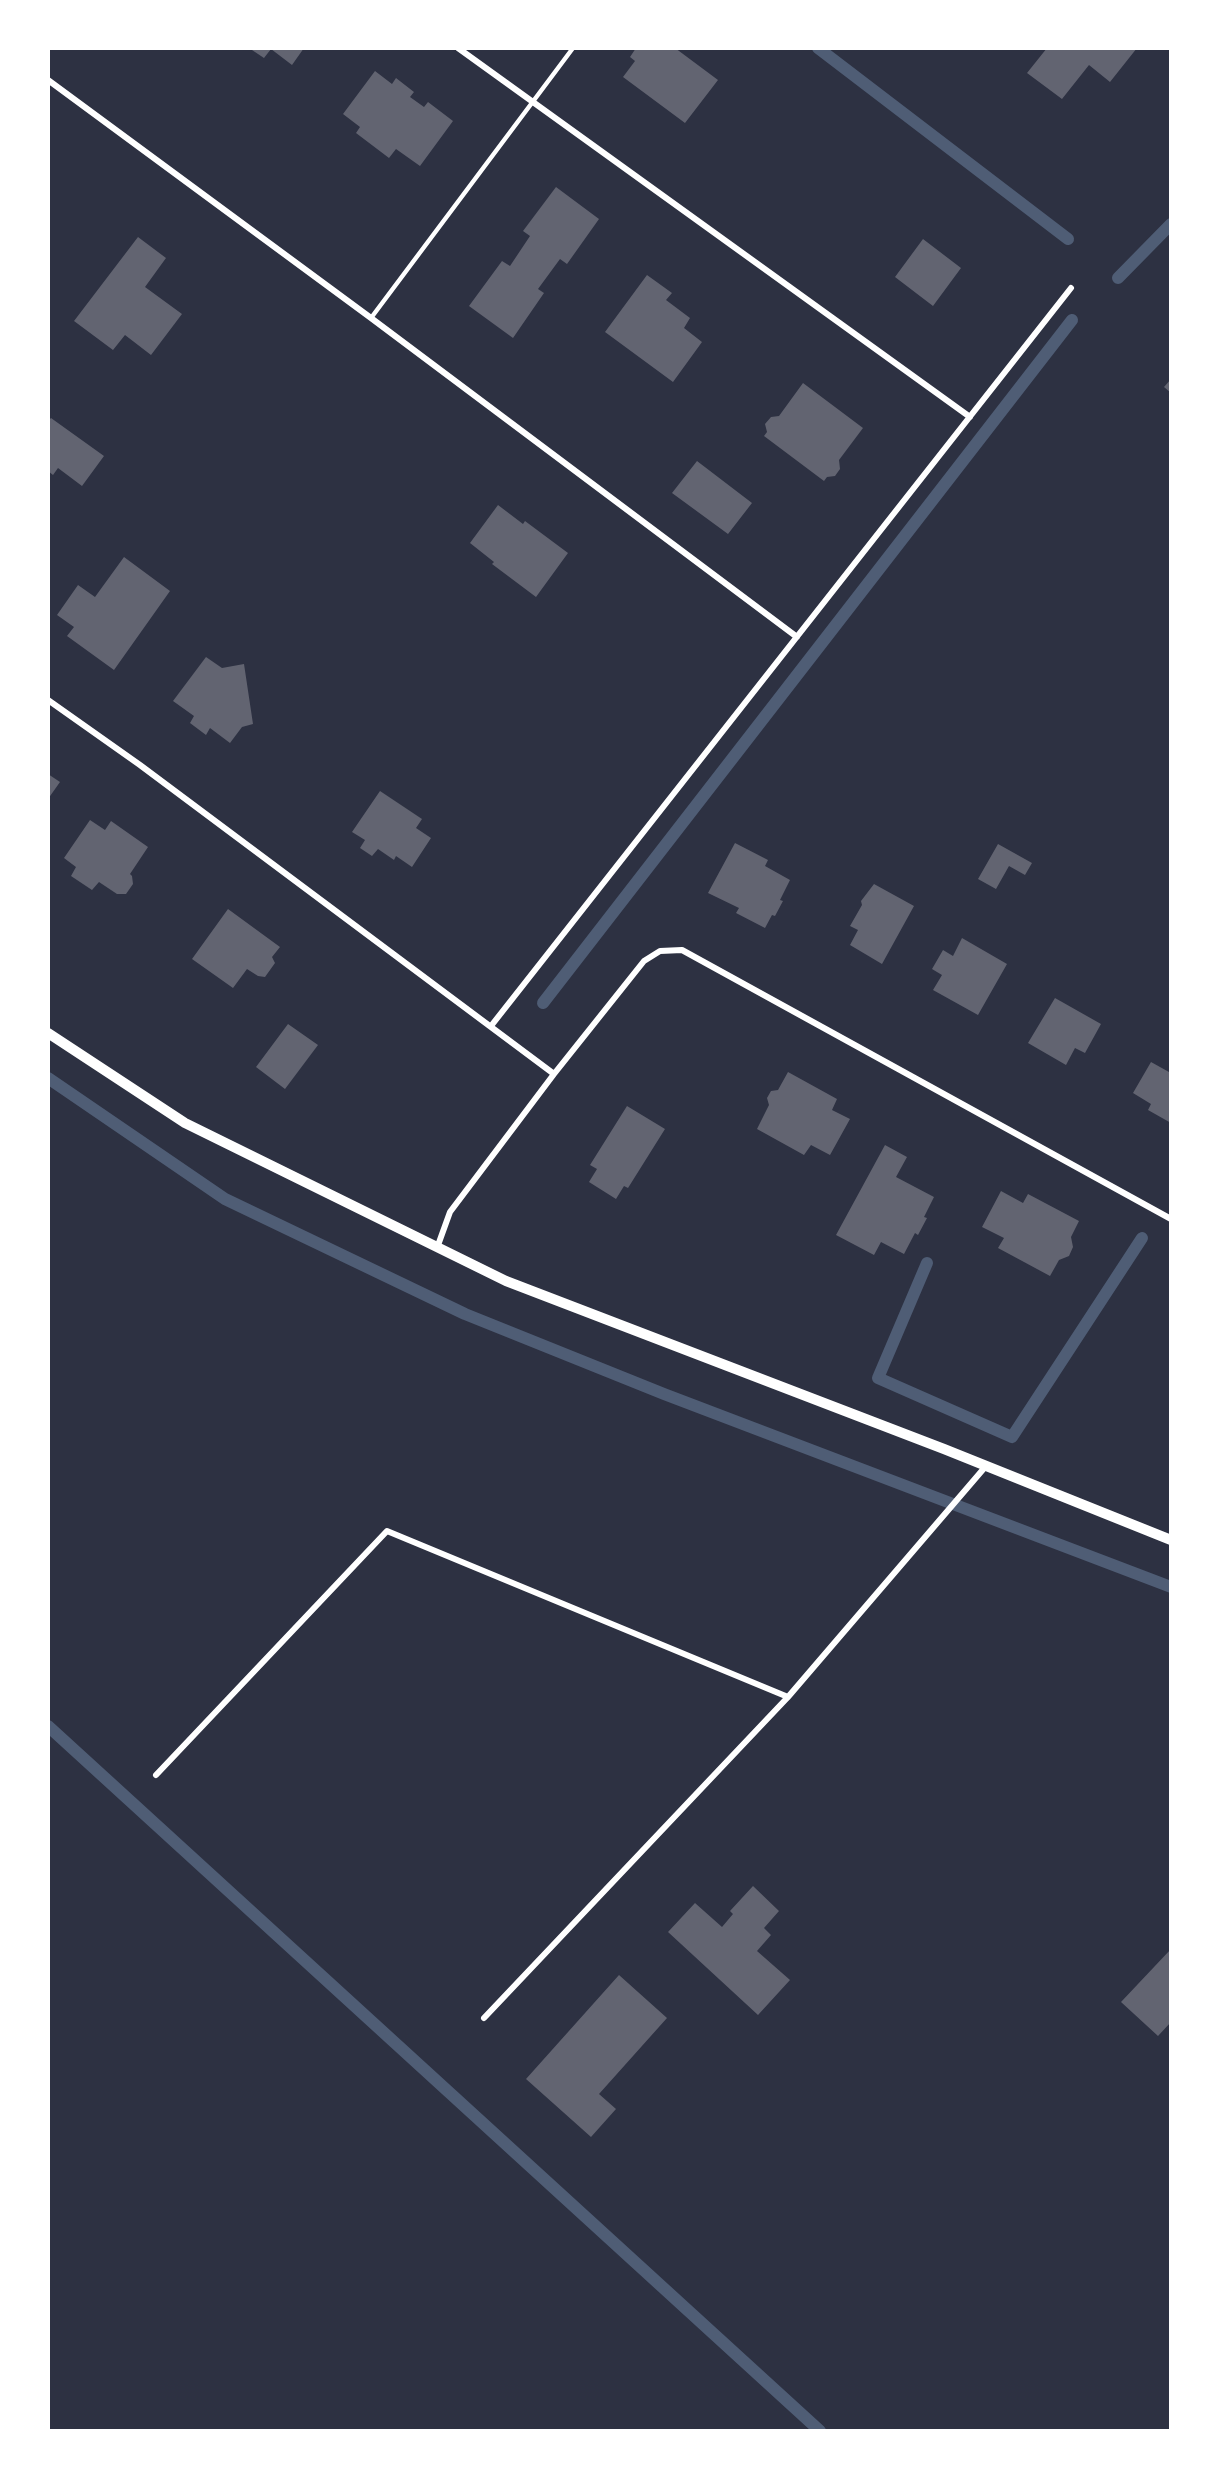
<!DOCTYPE html>
<style>
body{margin:0}
#map{position:relative;width:1219px;height:2479px;overflow:hidden;background:#2d3142;font-family:"Playfair Display",serif}
canvas{display:block}
.frame{position:absolute;inset:0;border:50px solid #fff;pointer-events:none}
</style>
<div id="map">
<canvas width="1219" height="2479"></canvas>
<div class="frame"></div>
</div>
<script>
const context = document.querySelector('canvas').getContext('2d');
context.lineJoin = 'round';
function toPath(rows) {
  const path = new Path2D();
  for (const r of rows) {
    path.moveTo(r[0], r[1]);
    for (let i = 2; i < r.length; i += 2) path.lineTo(r[i], r[i + 1]);
  }
  return path;
}
function trace(path, color, width, dash) {
  context.strokeStyle = color;
  context.lineWidth = width;
  context.lineCap = dash ? 'butt' : 'round';
  context.setLineDash(dash || []);
  context.stroke(path);
}
function fillPath(path, color) {
  context.fillStyle = color;
  context.fill(path, 'evenodd');
}
trace(toPath([
 [818,48,1068,239],
 [1118,278,1171,224],
 [543,1003,1072,320],
 [48,1078,225,1199,465,1314,664,1394,1171,1587],
 [927,1263,878,1378,1012,1437,1142,1238],
 [48,1726,820,2431]
]), '#4f5d75', 12);
fillPath(toPath([
 [249,48,304,48,292,65,271,49,264,58],
 [636,48,675,48,718,80,685,123,623,77,635,61,630,57],
 [1047,48,1137,48,1110,82,1089,65,1062,99,1027,73],
 [375,71,392,84,396,78,414,92,410,97,424,107,428,102,453,121,420,166,396,149,389,158,356,133,360,127,343,114],
 [556,187,599,219,567,264,560,259,538,289,544,293,513,338,469,306,502,261,510,266,530,236,523,231],
 [138,237,166,258,145,287,182,314,151,355,125,335,113,350,74,321],
 [923,239,961,268,933,306,895,277],
 [647,275,672,293,666,300,690,318,684,328,702,342,673,382,605,332],
 [1171,379,1171,393,1164,387],
 [803,383,863,428,839,460,840,469,835,476,827,477,824,481,764,436,767,432,765,424,771,417,779,416],
 [51,418,104,456,82,486,58,468,53,475,48,471,48,421],
 [697,461,752,503,728,534,672,493],
 [498,505,523,524,525,521,568,553,536,597,492,564,494,562,470,543],
 [124,557,170,591,114,670,67,636,74,627,57,615,78,585,95,597],
 [206,657,222,668,244,664,253,724,242,727,230,743,210,728,206,735,190,723,194,716,173,701],
 [48,774,60,782,48,799],
 [380,791,422,819,416,828,431,838,412,867,396,856,394,860,378,849,372,856,360,848,365,840,352,832],
 [90,820,105,830,111,821,148,847,130,874,132,876,133,884,126,894,117,894,99,882,92,890,71,876,76,867,64,858],
 [735,843,768,860,765,866,790,880,780,900,783,901,775,916,772,915,765,928,736,913,739,908,708,893],
 [998,844,1032,863,1025,875,1009,866,996,889,978,879],
 [874,884,914,906,882,964,850,945,858,930,850,926,862,905,861,901],
 [228,909,280,947,272,957,275,963,265,977,258,976,247,969,233,988,192,959],
 [962,938,1007,964,978,1015,933,990,942,975,932,969,943,950,953,956],
 [1055,998,1101,1024,1085,1053,1075,1048,1066,1065,1028,1043],
 [288,1024,318,1045,285,1089,256,1067],
 [1151,1062,1169,1072,1171,1069,1171,1123,1148,1110,1151,1104,1133,1093],
 [788,1072,837,1099,832,1110,850,1119,830,1155,811,1145,804,1155,757,1129,769,1105,767,1098,771,1091,778,1090],
 [627,1106,665,1129,628,1188,624,1186,616,1199,589,1182,597,1169,590,1165],
 [885,1145,907,1157,896,1177,934,1197,924,1217,927,1218,918,1235,915,1233,904,1254,881,1242,874,1255,836,1235],
 [1001,1191,1023,1203,1028,1194,1079,1221,1071,1237,1073,1247,1069,1256,1059,1260,1050,1276,998,1248,1004,1238,982,1227],
 [753,1886,779,1911,764,1928,771,1935,757,1951,790,1980,758,2015,668,1932,695,1903,722,1927,733,1914,730,1911],
 [1171,1949,1171,2022,1158,2036,1121,2002],
 [619,1975,667,2018,599,2094,616,2109,591,2137,526,2079]
]), '#626471');
trace(toPath([
 [371,318,573,48]
]), '#fff', 4.5);
trace(toPath([
 [458,48,970,417],
 [48,80,371,318,797,637],
 [48,700,140,765,554,1074],
 [491,1026,1071,288],
 [437,1248,450,1212,554,1074,644,961,660,951,682,950,1171,1219],
 [156,1775,387,1531,788,1697],
 [484,2018,788,1697,986,1466]
]), '#fff', 6);
trace(toPath([
 [48,1033,185,1123,506,1281,944,1449,1171,1540]
]), '#fff', 10);
</script>
